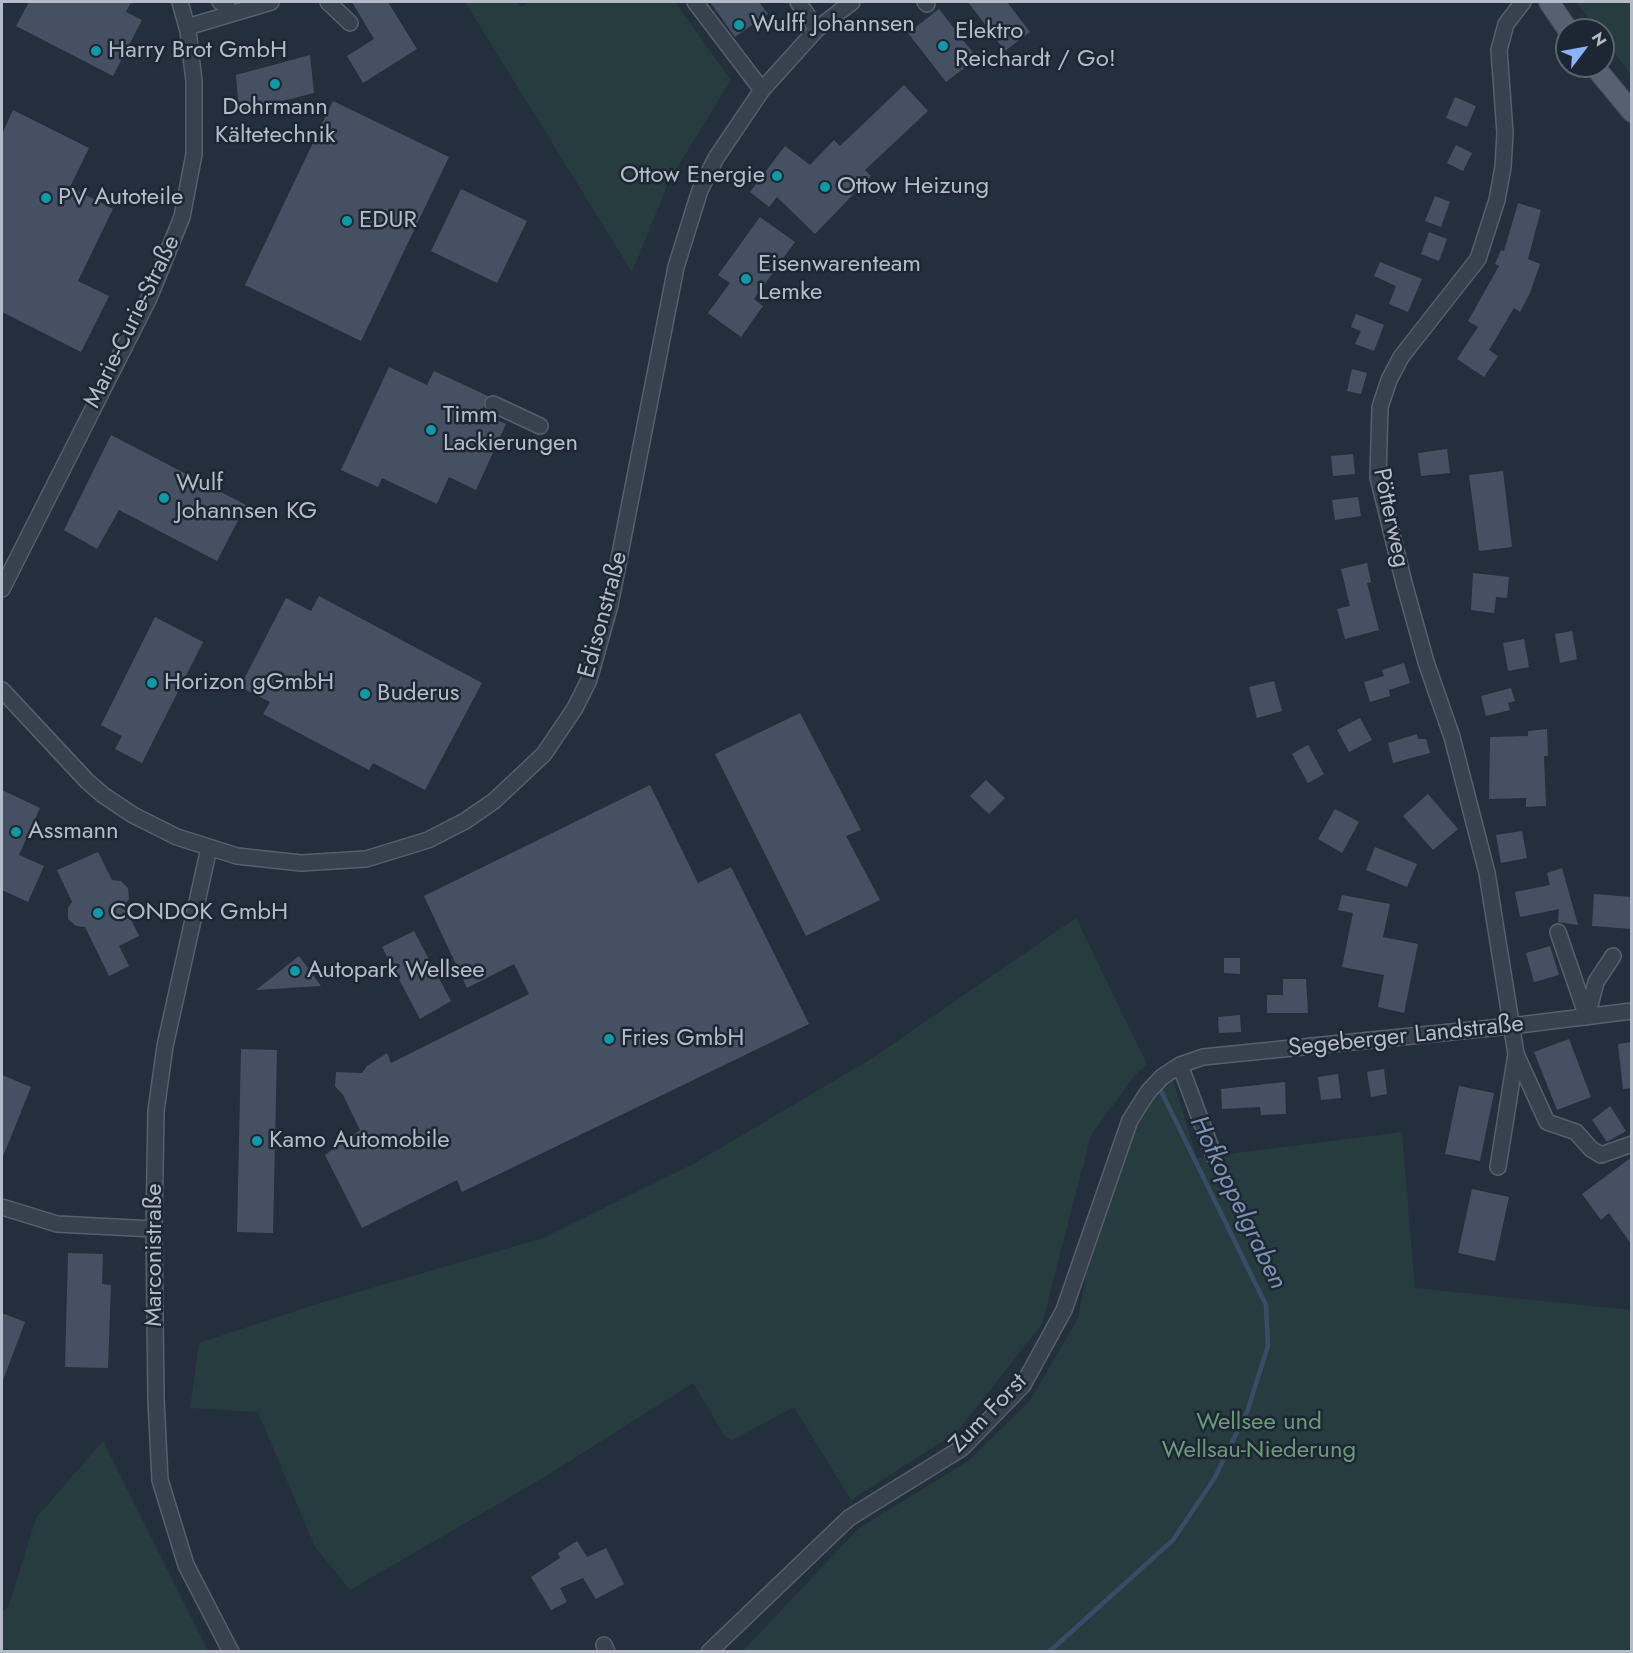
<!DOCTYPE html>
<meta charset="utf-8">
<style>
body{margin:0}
#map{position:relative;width:1633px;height:1653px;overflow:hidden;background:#242f3e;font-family:Jost,sans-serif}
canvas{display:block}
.frame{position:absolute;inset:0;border:3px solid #b4bcc9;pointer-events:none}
.north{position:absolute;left:1555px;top:18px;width:60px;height:60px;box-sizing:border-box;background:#1d2633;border:2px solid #59626f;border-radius:50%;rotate:58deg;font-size:16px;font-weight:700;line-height:24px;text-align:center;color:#b4bcc9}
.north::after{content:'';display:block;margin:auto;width:21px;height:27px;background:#8ab4f8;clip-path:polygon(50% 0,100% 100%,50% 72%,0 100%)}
</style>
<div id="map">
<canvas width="1633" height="1653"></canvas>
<div class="frame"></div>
<div class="north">N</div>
</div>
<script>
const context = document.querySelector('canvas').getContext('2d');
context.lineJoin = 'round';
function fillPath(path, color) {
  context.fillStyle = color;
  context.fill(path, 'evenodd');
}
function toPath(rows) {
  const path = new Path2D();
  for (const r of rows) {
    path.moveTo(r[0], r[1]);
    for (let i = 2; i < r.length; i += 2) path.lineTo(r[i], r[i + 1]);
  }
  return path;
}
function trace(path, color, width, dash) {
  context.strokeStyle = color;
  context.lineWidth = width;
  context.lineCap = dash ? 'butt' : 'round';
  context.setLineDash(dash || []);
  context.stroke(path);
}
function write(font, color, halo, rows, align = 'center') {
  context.font = font + ' Jost,sans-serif';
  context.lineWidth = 5;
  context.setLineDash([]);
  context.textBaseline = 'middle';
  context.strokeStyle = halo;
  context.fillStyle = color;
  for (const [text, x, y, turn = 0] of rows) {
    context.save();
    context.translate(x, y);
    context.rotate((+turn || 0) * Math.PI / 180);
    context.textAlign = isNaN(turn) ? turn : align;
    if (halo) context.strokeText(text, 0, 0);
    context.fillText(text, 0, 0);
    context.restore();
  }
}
fillPath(toPath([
 [465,2,517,2,521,7,529,2,675,2,731,80,669,181,632,272],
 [1576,2,1631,2,1631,75,1603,37,1603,30,1598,30],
 [1076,918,1147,1064,1136,1074,1091,1135,1042,1324,957,1432,851,1500,794,1407,732,1440,724,1435,693,1383,543,1478,350,1590,315,1547,258,1412,190,1408,199,1343,317,1304,543,1238,695,1163,871,1059],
 [1171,1074,1197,1158,1402,1132,1415,1288,1631,1310,1631,1651,742,1652,859,1528,968,1461,1030,1401,1078,1318,1110,1149],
 [103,1441,208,1651,2,1651,2,1613,9,1605,36,1518]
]), '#263c3f');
trace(toPath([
 [1049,1652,1173,1540,1214,1479,1247,1412,1268,1346,1266,1305,1161,1091]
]), '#394c67', 4.5);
fillPath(toPath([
 [29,2,131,2,126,12,142,20,113,76,16,26],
 [352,2,388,2,417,49,363,83,347,56,374,39],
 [710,2,759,2,768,14,735,37],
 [968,2,1007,2,1030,32,1005,51],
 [939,9,977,58,946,82,908,33],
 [310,55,314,93,239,112,236,75],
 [904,85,928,111,865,170,871,176,815,234,777,197,769,207,750,192,785,146,810,165,834,140,840,146],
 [1455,97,1476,106,1467,127,1446,118],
 [333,101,449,157,361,341,245,285],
 [13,110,89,148,70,187,113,209,78,281,109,296,81,352,2,312,2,134],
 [1456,145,1472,153,1463,171,1447,163],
 [461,189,527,221,497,283,431,251],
 [1435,196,1450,202,1441,227,1425,221],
 [1518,203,1541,210,1528,259,1540,264,1530,293,1520,312,1514,308,1489,350,1498,356,1484,377,1457,359,1478,327,1468,321,1499,266,1495,264,1501,250,1504,251],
 [760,217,795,242,754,299,763,306,741,337,708,313,730,283,718,275],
 [1429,232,1447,239,1439,261,1421,254],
 [1380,262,1422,279,1408,312,1389,304,1396,286,1374,276],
 [1356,314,1384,325,1374,351,1355,344,1361,331,1351,327],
 [389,367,427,385,434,371,488,396,481,413,506,424,476,490,449,477,437,504,382,478,378,487,341,470],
 [1352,369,1367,373,1361,394,1347,391],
 [111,435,246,505,217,561,119,510,97,549,64,530],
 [1447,449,1450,473,1421,476,1418,453],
 [1353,454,1355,474,1333,476,1331,456],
 [1503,471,1512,547,1479,551,1469,475],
 [1358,497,1361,516,1335,520,1332,500],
 [1367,563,1371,582,1367,583,1379,630,1345,639,1337,609,1350,606,1341,569],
 [1473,573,1509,577,1507,598,1496,597,1494,613,1471,610],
 [319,596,482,683,425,790,373,763,369,770,263,714,270,702,240,687,286,598,311,611],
 [155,617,203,642,142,763,115,749,122,736,101,725],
 [1572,631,1577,659,1560,663,1555,634],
 [1524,639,1529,667,1508,671,1503,643],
 [1404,663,1410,683,1389,690,1390,696,1370,702,1364,682,1384,676,1382,670],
 [1274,681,1282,711,1257,718,1249,687],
 [1511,688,1515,701,1508,703,1510,710,1486,716,1481,696],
 [800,713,861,830,846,836,880,900,806,936,715,754],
 [1360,718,1372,740,1349,752,1337,730],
 [1547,729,1548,756,1544,756,1546,806,1526,807,1526,798,1489,799,1490,737,1528,736,1528,731],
 [1417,734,1418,739,1426,739,1430,753,1393,763,1388,743],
 [1308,745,1324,774,1308,783,1292,754],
 [986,780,1005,798,989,814,970,796],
 [650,785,698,883,731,867,809,1024,462,1192,457,1180,362,1228,325,1155,360,1130,343,1095,335,1086,336,1072,362,1073,367,1066,387,1053,391,1063,529,994,514,964,467,988,424,896],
 [2,790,40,808,19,855,44,866,28,902,2,890],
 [1428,794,1458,829,1433,850,1403,816],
 [1335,809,1359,822,1342,853,1318,839],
 [1522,831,1527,858,1501,863,1496,835],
 [1375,847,1417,864,1407,887,1366,870],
 [98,852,112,880,121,881,128,888,129,899,124,905,139,936,119,946,129,966,109,976,85,927,76,926,68,919,68,908,72,902,57,870],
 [1562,868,1578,925,1558,922,1559,909,1520,917,1515,892,1550,885,1547,873],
 [1594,894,1632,897,1632,929,1592,926],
 [1342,895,1390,904,1383,937,1418,944,1404,1013,1378,1007,1384,975,1342,967,1353,913,1338,910],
 [414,931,451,1001,420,1019,382,947],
 [1550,946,1559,975,1534,982,1526,953],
 [299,956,321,986,256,990],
 [1224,958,1240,958,1240,974,1224,973],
 [1283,979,1306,979,1308,1013,1267,1013,1267,995,1283,995],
 [1240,1015,1241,1032,1219,1033,1218,1017],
 [1569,1039,1591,1097,1557,1110,1534,1052],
 [1632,1042,1632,1088,1623,1089,1618,1044],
 [241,1049,277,1050,273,1233,237,1232],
 [1384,1069,1387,1094,1371,1097,1367,1072],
 [1338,1074,1341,1098,1321,1100,1318,1077],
 [2,1075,31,1087,2,1159],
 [1285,1082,1286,1114,1261,1115,1260,1107,1222,1109,1221,1089],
 [1459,1086,1494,1093,1480,1161,1445,1154],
 [1610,1106,1626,1131,1607,1142,1592,1120],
 [1632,1157,1632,1245,1609,1213,1601,1220,1582,1194],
 [1472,1189,1509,1197,1495,1261,1458,1253],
 [68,1253,103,1254,102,1284,111,1285,108,1368,65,1367],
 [2,1313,25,1322,3,1380,2,1380],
 [577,1541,587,1557,606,1548,624,1584,596,1599,583,1578,560,1588,567,1602,551,1610,531,1577,560,1558,558,1553]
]), '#455162');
const minor = toPath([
 [220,2,227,2],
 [328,2,350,23],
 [695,2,762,90],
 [798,2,817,29],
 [925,2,927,4],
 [1523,2,1506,24,1499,50,1505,133,1503,167,1497,200,1478,259,1401,357,1389,380,1380,407,1378,477,1404,583,1426,662,1452,737,1487,873,1516,1054,1547,1122,1576,1132,1591,1149,1601,1155,1632,1144],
 [187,27,271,2],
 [493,404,540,426],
 [2,589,149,298,182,217,194,154,194,81,188,31,180,2],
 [2,690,87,781,103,795,133,815,177,837,237,856,301,863,366,859,428,840,465,821,494,801,544,754,575,708,589,680,610,605,676,267,700,190,716,158,762,90,817,29,852,2],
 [209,848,165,1046,156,1111,154,1229,156,1400,160,1480,186,1565,231,1652],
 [1558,932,1587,1017],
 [1587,1017,1596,982,1613,956],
 [1180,1065,1214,1156],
 [1498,1167,1516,1054],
 [2,1207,57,1224,154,1229],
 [604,1645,607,1652],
 [709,1652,849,1518,962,1448,1023,1385,1064,1310,1130,1120,1148,1092,1162,1077,1180,1065,1203,1057,1511,1026,1632,1011]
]);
const major = toPath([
 [1549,2,1568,30],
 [1594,66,1632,112]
]);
trace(minor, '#565f6c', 18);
trace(major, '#414a57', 22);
trace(minor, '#38414e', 15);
trace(major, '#56606e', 20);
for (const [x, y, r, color] of [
 [739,25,6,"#0f9aa8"],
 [943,46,6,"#0f9aa8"],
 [96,51,6,"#0f9aa8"],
 [275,84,6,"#0f9aa8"],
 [777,176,6,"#0f9aa8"],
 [825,187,6,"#0f9aa8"],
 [46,198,6,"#0f9aa8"],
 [347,221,6,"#0f9aa8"],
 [746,279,6,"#0f9aa8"],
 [431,430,6,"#0f9aa8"],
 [164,498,6,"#0f9aa8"],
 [152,683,6,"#0f9aa8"],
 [365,694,6,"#0f9aa8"],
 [16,832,6,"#0f9aa8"],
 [98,913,6,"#0f9aa8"],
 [295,971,6,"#0f9aa8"],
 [609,1039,6,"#0f9aa8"],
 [257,1141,6,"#0f9aa8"]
]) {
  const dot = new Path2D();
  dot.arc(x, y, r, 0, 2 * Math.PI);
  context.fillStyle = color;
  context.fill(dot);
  trace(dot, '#1d2633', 2);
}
write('24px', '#b4bcc9', '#1d2633', [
 ["Wulff Johannsen",751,25],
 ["Elektro",955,32],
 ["Reichardt / Go!",955,60],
 ["Harry Brot GmbH",108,51],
 ["Dohrmann",275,108,"center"],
 ["Kältetechnik",275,136,"center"],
 ["Ottow Energie",765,176,"right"],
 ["Ottow Heizung",837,187],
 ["PV Autoteile",58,198],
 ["EDUR",359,221],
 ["Eisenwarenteam",758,265],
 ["Lemke",758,293],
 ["Timm",443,416],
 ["Lackierungen",443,444],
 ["Wulf",176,484],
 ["Johannsen KG",176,512],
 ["Horizon gGmbH",164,683],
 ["Buderus",377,694],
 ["Assmann",28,832],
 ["CONDOK GmbH",110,913],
 ["Autopark Wellsee",307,971],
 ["Fries GmbH",621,1039],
 ["Kamo Automobile",269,1141]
], 'left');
write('24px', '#b4bcc9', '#1d2633', [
 ["Marie-Curie-Straße",133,322,-64],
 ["Pötterweg",1390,518,78],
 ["Edisonstraße",604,615,-75],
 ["Segeberger Landstraße",1406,1037,-6],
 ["Marconistraße",155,1255,-90],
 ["Zum Forst",989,1414,-46]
]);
write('24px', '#6b9a76', '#1d2633', [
 ["Wellsee und",1259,1423],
 ["Wellsau-Niederung",1259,1451]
]);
write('italic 26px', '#7c92b1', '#1d2633', [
 ["Hofkoppelgraben",1237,1203,64]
]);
</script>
